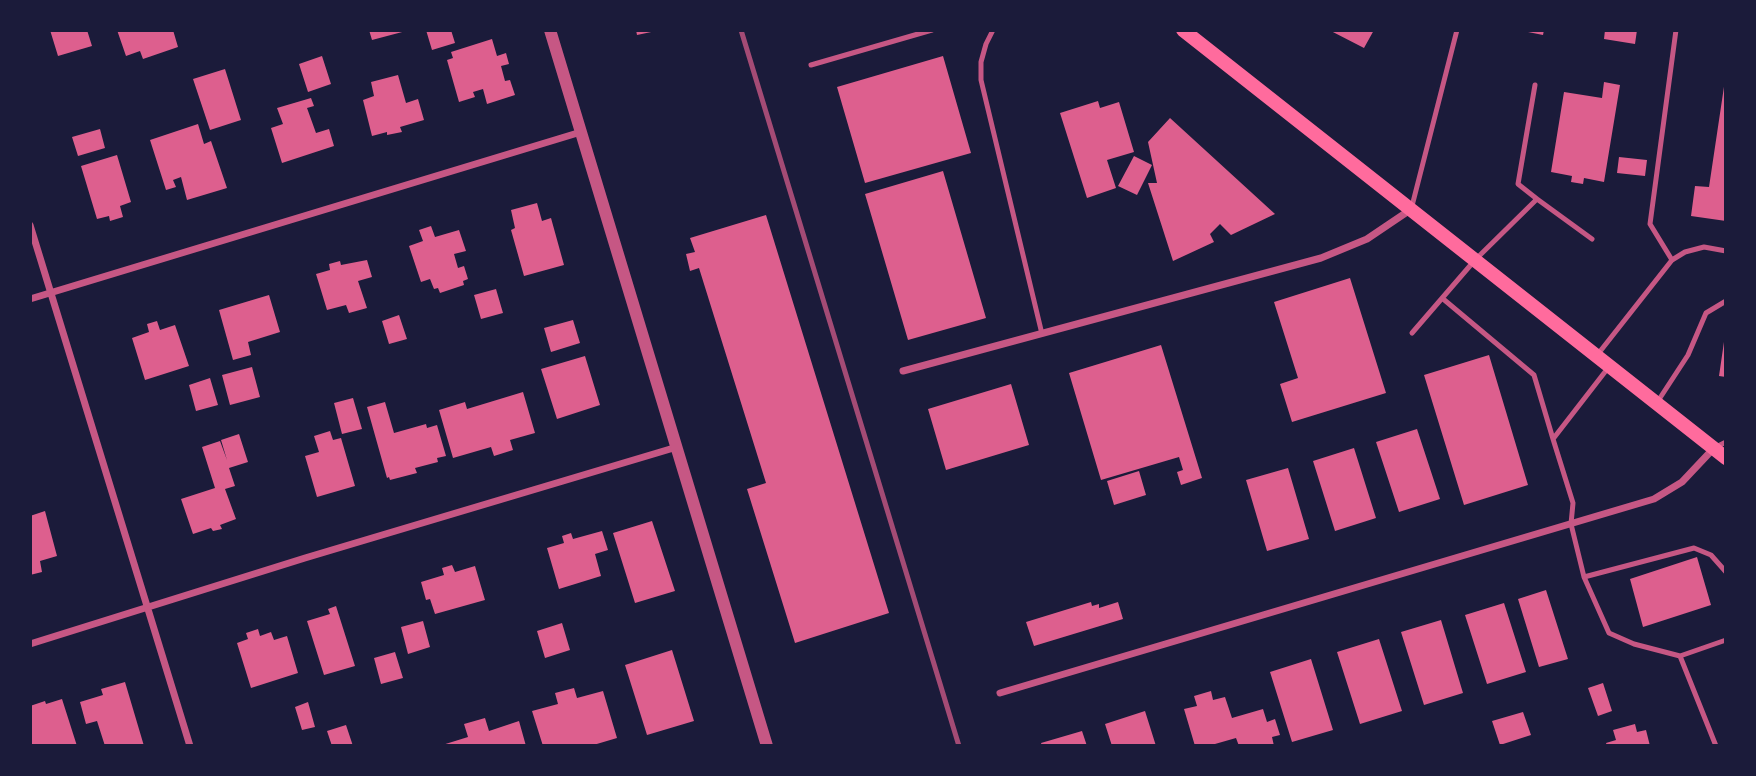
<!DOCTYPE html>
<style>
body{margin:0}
#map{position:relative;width:1756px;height:776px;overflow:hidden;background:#1b1b3a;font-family:Georgia,serif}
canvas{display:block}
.frame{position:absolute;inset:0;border:32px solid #1b1b3a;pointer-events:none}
</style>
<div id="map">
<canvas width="1756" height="776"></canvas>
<div class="frame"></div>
</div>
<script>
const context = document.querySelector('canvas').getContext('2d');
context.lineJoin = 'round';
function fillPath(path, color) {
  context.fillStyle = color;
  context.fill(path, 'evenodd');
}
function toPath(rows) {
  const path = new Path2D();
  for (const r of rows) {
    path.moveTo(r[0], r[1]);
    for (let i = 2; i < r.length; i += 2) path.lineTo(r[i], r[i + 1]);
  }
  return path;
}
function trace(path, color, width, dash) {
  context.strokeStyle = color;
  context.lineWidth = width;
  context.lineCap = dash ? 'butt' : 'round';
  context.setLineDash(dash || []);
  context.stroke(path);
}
fillPath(toPath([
 [50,30,87,30,92,46,58,56],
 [117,30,173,30,178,47,143,59,140,51,126,56],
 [369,30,405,30,406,31,372,40],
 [426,30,451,30,455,43,432,50],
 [636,30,656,30,656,31,637,35],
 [1329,30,1374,30,1364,48],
 [1518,30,1544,30,1543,35],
 [1605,30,1637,30,1635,44,1604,39],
 [492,39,497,56,506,53,509,64,501,66,505,81,510,80,515,95,487,104,483,89,473,92,475,97,459,102,447,60,453,58,451,52],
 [322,56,331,84,308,92,299,64],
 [943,56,971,153,865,183,837,87],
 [225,69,241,120,210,130,193,79],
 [398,75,406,103,418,99,424,120,400,127,402,132,387,135,387,132,372,136,363,100,374,96,371,82],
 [1725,80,1726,80,1726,221,1691,216,1695,186,1709,187],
 [1604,82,1620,85,1604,182,1584,178,1583,184,1571,182,1572,176,1551,172,1564,92,1602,98],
 [311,98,314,106,307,108,316,133,329,129,334,146,282,163,271,128,283,124,277,108],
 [1098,101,1100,108,1119,102,1134,152,1107,160,1116,188,1087,198,1060,113],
 [1170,118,1275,214,1231,235,1220,224,1210,234,1214,242,1173,261,1148,183,1157,183,1148,142],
 [198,124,204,144,211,141,227,188,187,200,181,177,173,180,176,187,166,190,150,140],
 [100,129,105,148,78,156,72,137],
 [117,155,131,202,120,206,123,217,110,221,109,216,97,219,81,166],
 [1134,156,1152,165,1137,195,1118,186],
 [1619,157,1647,160,1645,176,1617,173],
 [943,171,986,318,908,340,865,194],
 [537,203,542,221,551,218,564,265,524,276,511,230,515,228,511,210],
 [766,215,889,613,795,643,747,489,766,483,699,268,690,271,686,254,695,252,690,238],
 [431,226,435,237,459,230,466,251,454,254,458,268,464,266,468,279,463,281,464,285,440,293,438,288,434,289,430,279,421,282,409,246,423,241,419,230],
 [367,260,372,277,358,281,367,308,349,313,346,305,327,310,316,274,330,270,329,264,340,261,341,265],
 [1350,278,1386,393,1292,422,1280,384,1298,378,1274,302],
 [496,289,503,313,481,319,474,295],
 [269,295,280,332,248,342,251,355,233,360,219,310],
 [399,315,407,339,389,344,382,321],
 [573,320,580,343,551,352,544,328],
 [157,321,160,330,175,325,189,366,145,380,132,338,149,332,147,324],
 [1725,335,1726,336,1726,377,1719,376],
 [1161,345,1202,478,1181,485,1177,472,1183,470,1179,457,1101,480,1069,373],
 [1489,355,1528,485,1464,505,1424,375],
 [585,356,600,405,557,419,541,369],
 [252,367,260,397,230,405,222,375],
 [210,378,218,405,196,411,189,385],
 [1011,384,1029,445,946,470,928,409],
 [523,392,535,433,510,440,513,450,494,456,491,447,453,458,439,410,465,402,467,409],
 [353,398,362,429,342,434,334,403],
 [385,402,394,433,426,424,427,428,437,425,446,456,437,458,438,462,415,468,417,473,390,480,389,477,387,478,367,407],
 [1417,429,1440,499,1399,512,1376,442],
 [330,431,333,440,341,438,355,486,317,497,305,456,319,452,314,436],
 [239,434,248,462,229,468,235,486,225,489,236,519,220,525,222,529,213,531,211,528,193,534,181,499,215,488,202,447,220,441,227,460,221,440],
 [1354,448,1376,518,1335,531,1313,461],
 [1288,468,1309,539,1267,551,1246,480],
 [1139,471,1146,495,1114,505,1107,481],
 [45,511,57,556,40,561,42,572,30,575,30,516],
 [652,521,675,591,635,603,613,533],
 [602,531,608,550,595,554,601,576,559,589,547,548,564,543,562,536,571,533,573,539],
 [1697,557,1711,605,1643,627,1630,579],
 [452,565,455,572,475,566,485,600,435,614,430,599,426,600,421,582,444,575,442,568],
 [1546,590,1568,659,1539,667,1518,599],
 [1091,602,1092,606,1099,604,1099,608,1118,602,1123,619,1034,646,1026,622],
 [1504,603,1526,672,1487,684,1465,615],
 [336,606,355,666,324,675,307,621,330,614,328,609],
 [1441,620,1463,693,1424,705,1401,632],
 [423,621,430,647,408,654,401,627],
 [562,623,570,650,545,658,537,631],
 [258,629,260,636,271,632,274,640,287,636,298,673,251,688,237,643,248,639,246,633],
 [1379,639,1402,711,1360,724,1337,652],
 [672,650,694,721,647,735,625,665],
 [395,652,403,678,381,684,374,658],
 [1311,659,1333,730,1292,742,1270,672],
 [125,682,144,746,105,746,97,721,86,724,80,702,103,695,101,689],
 [1603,683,1612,711,1598,716,1588,688],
 [574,688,577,698,603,691,617,738,590,746,543,746,532,711,558,704,555,693],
 [1211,691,1213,700,1225,697,1232,718,1263,709,1267,722,1275,719,1280,735,1272,737,1274,746,1239,746,1236,738,1208,746,1195,746,1184,709,1197,706,1194,696],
 [62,699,77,746,30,746,30,706,45,701,46,704],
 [308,702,315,727,302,730,295,707],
 [1145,711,1156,746,1112,746,1105,724],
 [1523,712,1531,735,1500,745,1492,721],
 [485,718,489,731,519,721,526,746,439,746,468,737,464,724],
 [1635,724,1637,732,1646,730,1650,746,1607,746,1606,743,1616,740,1613,730],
 [346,725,353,746,332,746,327,731],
 [1082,731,1087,746,1042,746,1041,743]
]), '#dd5f8e');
trace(toPath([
 [993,30,986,44,981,62,981,80,1042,334],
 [811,65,932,30],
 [1535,85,1518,184,1537,199],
 [1412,206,1457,30],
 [1672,260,1650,224,1676,30],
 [1442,298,1534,375,1553,439],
 [1412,333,1475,260,1537,199,1592,239],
 [1598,354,1672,260,1685,252,1704,247,1726,251],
 [1608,368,1553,439,1573,503,1571,524,1584,577,1609,633,1634,644,1680,656,1716,746],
 [1658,401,1688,355,1706,313,1726,301],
 [1716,447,1726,442],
 [1584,577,1694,548,1711,555,1726,572],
 [1680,656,1726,640]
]), '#c65784', 5);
trace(toPath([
 [30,225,190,746],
 [30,299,581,132],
 [903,371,1321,258,1367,239,1410,210],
 [30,644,305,558,677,447],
 [1000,693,1654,499,1682,482,1714,448]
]), '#c65784', 7);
trace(toPath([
 [550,30,767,746]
]), '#c65784', 12);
trace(toPath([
 [1183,30,1726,458]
]), '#ff6b9d', 14);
trace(toPath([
 [741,30,959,746]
]), '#a44b75', 5);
</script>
